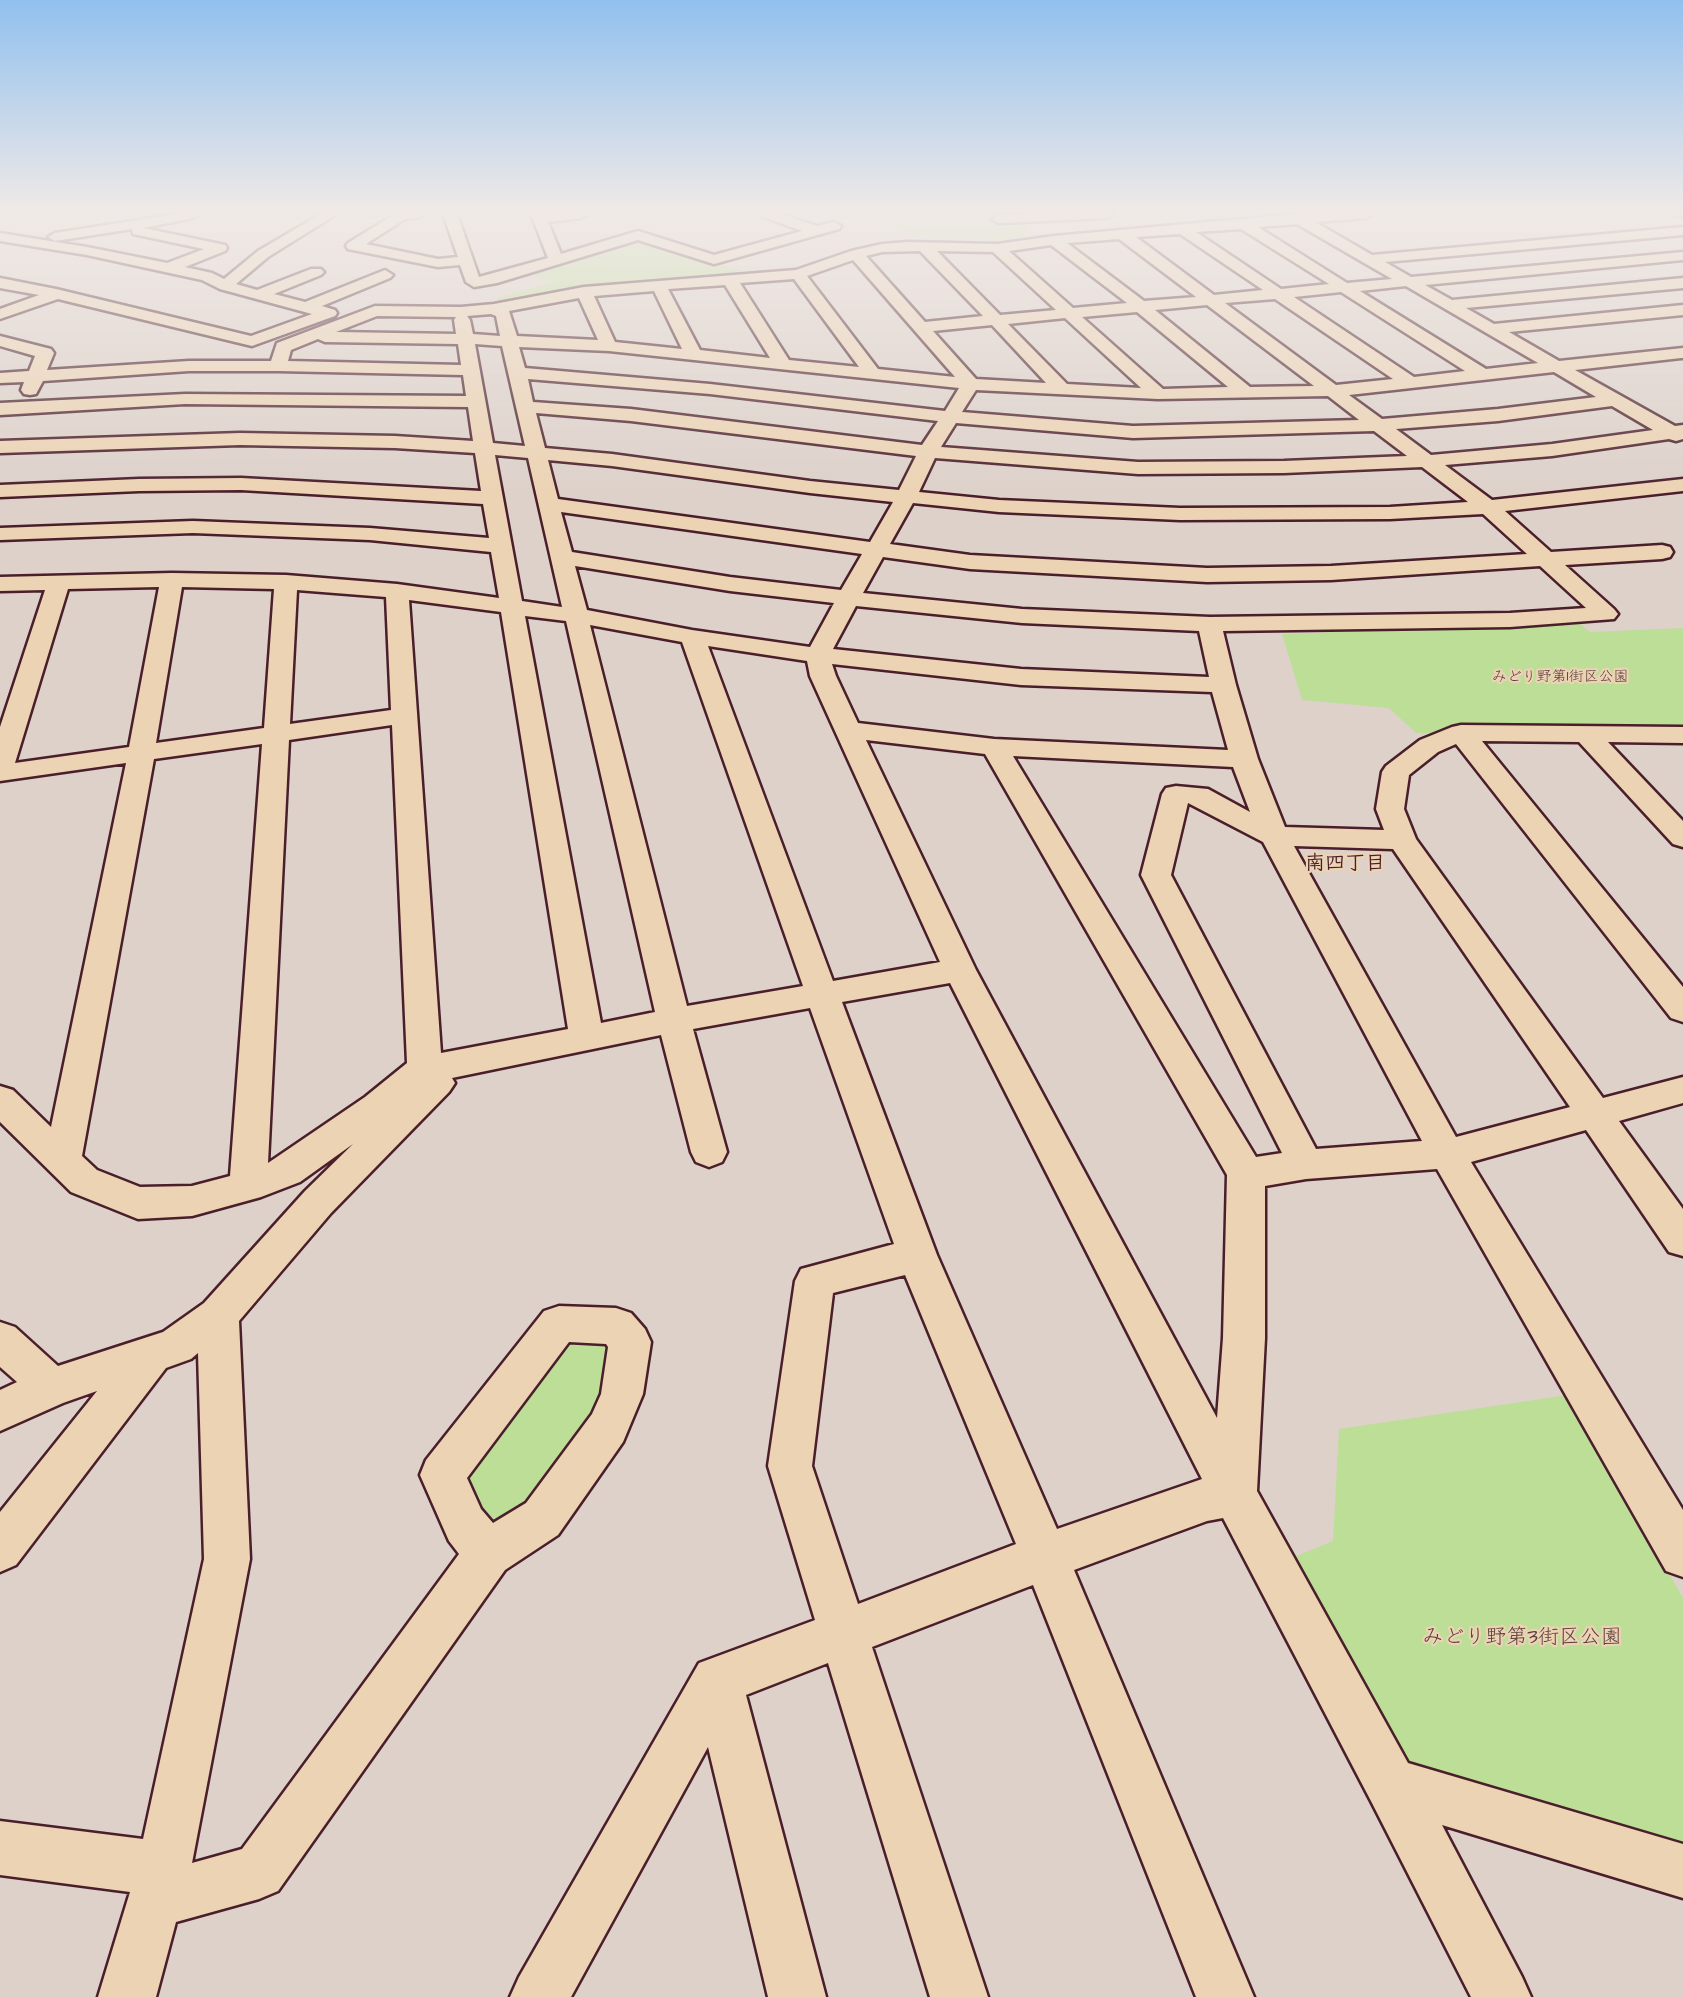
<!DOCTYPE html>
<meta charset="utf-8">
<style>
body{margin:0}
canvas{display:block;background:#ddd1ca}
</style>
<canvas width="1683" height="1997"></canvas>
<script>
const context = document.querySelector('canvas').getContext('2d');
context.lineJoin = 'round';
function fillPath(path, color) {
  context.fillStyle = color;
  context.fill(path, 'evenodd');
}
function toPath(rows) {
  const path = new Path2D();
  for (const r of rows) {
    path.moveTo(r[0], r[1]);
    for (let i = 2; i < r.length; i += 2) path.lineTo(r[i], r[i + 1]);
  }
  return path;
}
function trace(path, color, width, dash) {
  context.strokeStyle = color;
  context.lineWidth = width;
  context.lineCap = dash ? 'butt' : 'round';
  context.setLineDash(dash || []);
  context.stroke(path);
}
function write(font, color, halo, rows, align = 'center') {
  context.font = font + ' "Architects Daughter","Klee One",sans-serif';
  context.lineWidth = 4.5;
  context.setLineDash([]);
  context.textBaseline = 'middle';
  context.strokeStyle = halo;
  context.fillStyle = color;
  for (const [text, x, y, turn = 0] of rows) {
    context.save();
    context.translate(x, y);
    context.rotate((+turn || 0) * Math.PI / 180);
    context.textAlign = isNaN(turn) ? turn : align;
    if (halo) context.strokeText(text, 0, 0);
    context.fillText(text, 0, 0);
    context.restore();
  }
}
fillPath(toPath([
 [852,214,1024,214,1031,236,994,241,915,235],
 [641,236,742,271,735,277,497,306,497,298,553,282,524,273],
 [1579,623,1590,632,1683,628,1683,735,1416,733,1389,708,1302,700,1282,634],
 [597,1336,616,1354,600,1426,511,1521,480,1516,462,1489,477,1436,566,1338],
 [1568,1395,1683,1598,1683,1860,1415,1777,1294,1557,1333,1541,1339,1429]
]), '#bcde97');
const minor = toPath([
 [177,214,200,214,193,218,143,228,225,245,227,248,225,251,185,267,212,273,224,279,258,251,321,214,337,214,268,257,236,284,257,290,311,269,321,269,324,272,321,275,274,294,305,302,385,270,393,275,390,278,322,306,335,310,337,313,335,316,252,346,58,299,0,319,0,309,39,295,0,288,0,278,56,289,251,336,312,314,220,289,202,280,87,255,0,241,0,233,87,247,167,263,204,249,133,234,132,229,55,241,48,237,55,233,177,214],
 [395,214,422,214,420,217,405,219,366,244,438,259,458,257,443,214,457,214,479,277,548,258,531,214,587,214,580,218,548,222,561,254,638,231,714,255,802,231,764,217,762,214,781,214,817,226,834,222,841,226,839,229,714,264,638,240,497,283,474,287,466,282,460,265,438,267,348,249,346,246,348,243,395,214],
 [1025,214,1114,214,1107,218,999,223,992,219,999,215,1025,214],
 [1297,214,1373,214,1366,218,1315,222,1372,255,1683,227,1683,235,1385,262,1411,277,1683,252,1683,260,1425,285,1452,300,1683,278,1683,288,1466,308,1494,324,1683,305,1683,315,1509,332,1559,361,1683,348,1683,358,1681,358,1575,370,1675,426,1683,425,1683,439,1676,441,1669,439,1552,456,1445,465,1492,500,1683,479,1683,491,1505,511,1551,552,1662,545,1670,547,1673,552,1670,557,1662,559,1565,565,1614,609,1618,614,1614,619,1510,627,1223,631,1236,685,1258,759,1285,827,1384,830,1376,809,1382,772,1386,766,1420,740,1452,727,1461,725,1683,727,1683,743,1608,742,1683,821,1683,847,1673,844,1579,742,1482,741,1683,987,1683,1022,1671,1018,1456,744,1438,752,1409,775,1404,809,1416,839,1603,1098,1683,1077,1683,1103,1619,1121,1683,1209,1683,1256,1669,1252,1586,1130,1471,1162,1683,1510,1683,1577,1666,1571,1437,1169,1306,1179,1265,1186,1265,1338,1257,1491,1408,1763,1683,1844,1683,1898,1442,1825,1522,1977,1531,1997,1471,1997,1372,1803,1223,1518,1207,1521,1074,1570,1254,1997,1196,1997,1033,1585,872,1647,988,1997,930,1997,828,1663,746,1695,826,1997,768,1997,708,1747,571,1997,510,1997,519,1977,699,1663,815,1620,768,1466,795,1281,801,1269,894,1244,810,1008,693,1029,727,1152,722,1162,709,1167,696,1162,691,1152,661,1035,452,1078,455,1083,449,1092,331,1213,239,1321,250,1559,192,1863,242,1849,459,1554,449,1541,420,1475,426,1460,544,1311,559,1306,616,1308,631,1313,645,1329,651,1342,643,1394,623,1442,558,1535,505,1570,278,1891,259,1899,176,1922,156,1997,98,1997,130,1892,0,1875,0,1821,143,1839,204,1559,198,1353,191,1359,166,1368,16,1565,0,1572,0,1512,97,1391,63,1403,0,1431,0,1390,17,1382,0,1367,0,1322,15,1327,58,1366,163,1332,204,1303,305,1191,353,1144,300,1182,261,1197,192,1216,138,1219,71,1192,0,1122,0,1086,13,1090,51,1127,126,763,0,781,0,727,45,590,0,591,0,577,172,573,286,575,397,584,499,598,491,552,370,540,193,533,0,540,0,528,193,521,370,528,489,538,483,504,241,490,139,491,0,497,0,485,139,479,241,478,481,491,475,453,395,448,240,445,0,453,0,441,240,433,395,436,473,441,468,407,185,404,0,415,0,403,185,394,466,396,463,375,278,371,189,371,43,381,36,394,30,395,24,394,21,390,24,382,0,383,0,373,29,371,35,356,0,346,0,336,51,349,54,353,47,370,189,361,271,361,277,343,375,306,461,307,494,304,584,287,796,270,851,251,882,244,908,242,997,244,1054,236,1297,214],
 [1297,224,1392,279,1347,283,1258,227,1297,224],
 [1241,229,1329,284,1281,289,1196,232,1241,229],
 [1180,234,1263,290,1214,295,1136,237,1180,234],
 [1119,239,1196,297,1144,301,1067,243,1119,239],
 [1051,245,1127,303,1073,308,1009,251,1051,245],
 [920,251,983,316,925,322,866,256,882,252,920,251],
 [937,251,993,252,1056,310,1000,315,937,251],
 [853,260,955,377,878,369,807,276,853,260],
 [794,279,859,367,789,360,740,283,794,279],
 [725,285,770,358,700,350,668,289,725,285],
 [1406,286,1538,363,1486,369,1360,291,1406,286],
 [654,291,682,349,615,342,594,296,654,291],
 [1341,292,1465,371,1414,377,1294,297,1341,292],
 [579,298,598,340,517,336,509,311,579,298],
 [1275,299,1393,379,1336,385,1225,303,1275,299],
 [1207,305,1314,386,1250,387,1155,310,1207,305],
 [1137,312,1228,387,1163,389,1082,317,1137,312],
 [491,314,496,316,500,336,473,334,470,320,467,316,491,314],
 [377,316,456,317,454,320,456,334,336,332,377,316],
 [1065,318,1141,388,1067,384,1008,324,1065,318],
 [992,325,1046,383,976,379,933,331,992,325],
 [318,339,325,342,458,344,461,365,288,361,291,350,318,339],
 [475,344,502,346,525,446,493,443,475,344],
 [519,347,609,351,959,388,945,411,710,384,525,368,519,347],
 [1554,372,1596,397,1498,409,1382,419,1349,395,1554,372],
 [528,379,710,394,938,421,922,445,631,409,533,402,528,379],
 [976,390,1158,399,1328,396,1359,420,1133,426,962,412,976,390],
 [1612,406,1653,430,1552,444,1431,455,1396,429,1498,421,1612,406],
 [536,413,631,421,916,456,899,490,810,481,612,454,545,448,536,413],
 [956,423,1133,438,1374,431,1407,456,1284,461,1138,462,941,447,956,423],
 [495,455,528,458,562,607,522,601,495,455],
 [935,458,1138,474,1284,473,1422,467,1468,502,1390,507,1180,508,999,500,919,492,935,458],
 [548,460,612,466,810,493,893,502,870,542,558,499,548,460],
 [913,503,999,512,1180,520,1390,519,1483,514,1527,554,1331,566,1207,568,970,555,890,544,913,503],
 [561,512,862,554,841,590,730,577,572,552,561,512],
 [883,557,970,569,1207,582,1331,580,1540,566,1586,608,1510,613,1210,617,1022,609,863,593,883,557],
 [575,566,730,591,834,603,810,647,692,630,587,610,575,566],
 [159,587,129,747,15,763,68,589,159,587],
 [182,587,274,589,264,728,156,743,182,587],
 [297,590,386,597,391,710,290,724,297,590],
 [409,600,501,612,568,1029,441,1053,409,600],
 [856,606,1022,623,1199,631,1209,677,1021,669,833,649,856,606],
 [525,616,566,621,655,1012,601,1023,525,616],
 [590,625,682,642,803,986,687,1006,590,625],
 [708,646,807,661,810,676,940,962,833,981,708,646],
 [832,664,1021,685,1212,692,1228,750,994,739,858,723,836,676,832,664],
 [392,725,407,1063,365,1097,268,1163,289,740,392,725],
 [866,740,985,754,1227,1175,1223,1338,1217,1418,976,970,866,740],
 [262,744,230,1176,192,1186,140,1187,97,1170,82,1156,154,759,262,744],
 [1013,756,1233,767,1250,812,1208,789,1176,786,1166,788,1162,794,1141,875,1282,1153,1256,1157,1013,756],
 [1188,803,1263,842,1422,1141,1316,1149,1171,875,1188,803],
 [1294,846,1393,849,1570,1107,1456,1137,1294,846],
 [950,983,1202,1479,1057,1529,937,1255,842,1002,950,983],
 [905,1275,1016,1544,858,1604,812,1466,833,1293,905,1275],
 [569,1342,606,1344,608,1347,601,1394,592,1414,526,1503,493,1523,481,1509,467,1478,569,1342]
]);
trace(minor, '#4a1f2b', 5);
fillPath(minor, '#ecd3b4');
const rail = toPath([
 [1671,214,1683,218]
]);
trace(rail, '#4a1f2b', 3);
trace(rail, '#ecd3b4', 2, [6]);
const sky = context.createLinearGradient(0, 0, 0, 493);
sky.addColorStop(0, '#91c0ee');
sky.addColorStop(0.43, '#f0eae7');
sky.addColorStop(1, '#f0eae700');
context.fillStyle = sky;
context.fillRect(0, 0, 1683, 493);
write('15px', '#5b3c3b', '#ecd3b4', [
 ["みどり野第1街区公園",1560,678]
]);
write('bold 20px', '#4a1f2b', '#ecd3b4', [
 ["南四丁目",1345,865]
]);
write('21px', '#5b3c3b', '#ecd3b4', [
 ["みどり野第3街区公園",1522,1639]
]);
</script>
